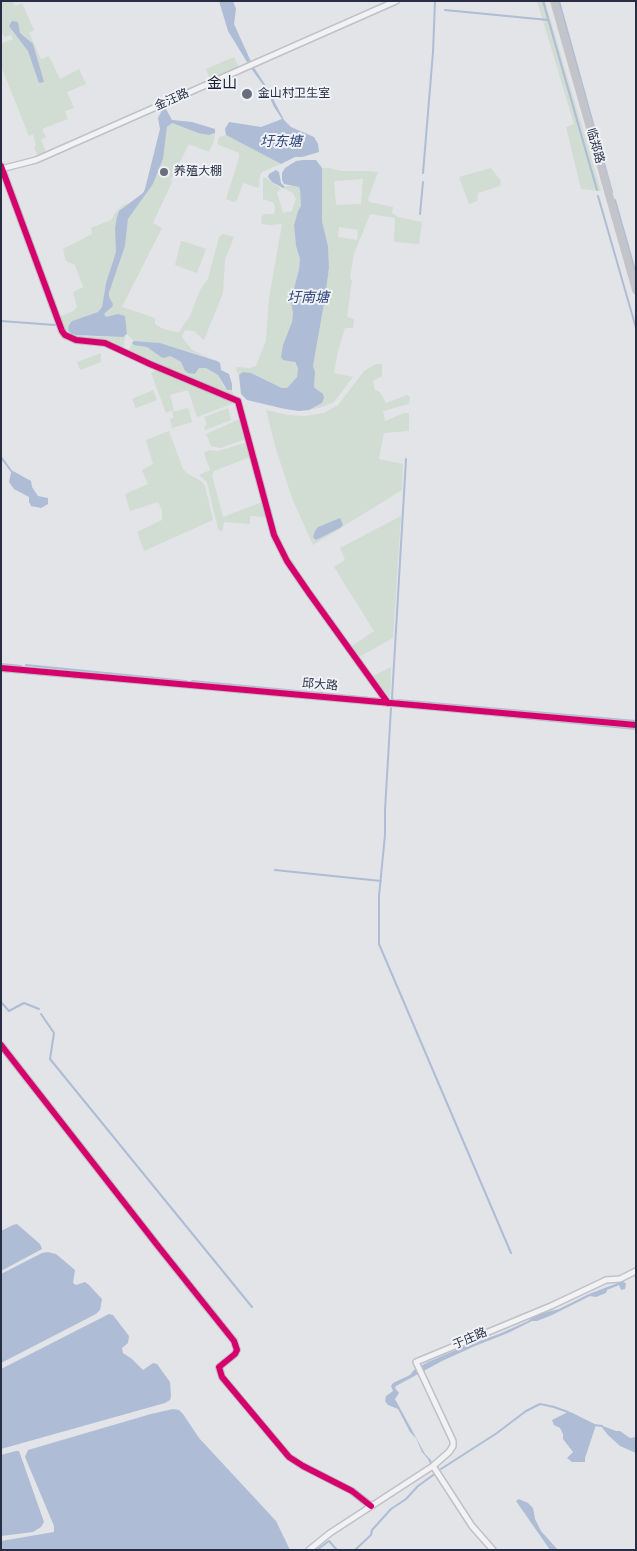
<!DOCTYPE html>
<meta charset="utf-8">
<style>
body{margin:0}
#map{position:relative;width:637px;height:1551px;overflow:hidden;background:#e2e4e8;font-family:"Archivo Narrow",sans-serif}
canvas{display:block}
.frame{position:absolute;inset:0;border:2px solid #272e43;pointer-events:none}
</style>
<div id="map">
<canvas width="637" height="1551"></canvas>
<div class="frame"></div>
</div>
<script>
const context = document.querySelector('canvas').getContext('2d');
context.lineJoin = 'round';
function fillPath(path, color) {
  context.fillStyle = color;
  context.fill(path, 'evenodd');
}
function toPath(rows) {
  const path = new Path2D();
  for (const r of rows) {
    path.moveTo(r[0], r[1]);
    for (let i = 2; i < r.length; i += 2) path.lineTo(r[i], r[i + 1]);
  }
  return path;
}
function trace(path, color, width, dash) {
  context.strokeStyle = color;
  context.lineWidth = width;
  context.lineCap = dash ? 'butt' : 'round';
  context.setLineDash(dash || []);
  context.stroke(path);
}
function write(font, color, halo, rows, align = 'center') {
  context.font = font + ' "Archivo Narrow","Noto Sans SC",sans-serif';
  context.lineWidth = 4;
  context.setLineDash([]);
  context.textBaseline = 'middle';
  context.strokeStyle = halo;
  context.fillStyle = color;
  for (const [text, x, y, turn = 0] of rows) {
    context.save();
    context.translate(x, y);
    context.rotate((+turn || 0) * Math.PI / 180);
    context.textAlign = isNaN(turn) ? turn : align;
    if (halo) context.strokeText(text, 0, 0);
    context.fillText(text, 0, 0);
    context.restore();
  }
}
fillPath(toPath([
 [1,1,12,1,15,6,22,3,34,30,29,33,41,59,49,56,60,79,79,69,86,84,67,92,74,108,65,111,68,119,42,129,46,137,41,140,46,152,38,156,34,147,36,146,33,134,29,136,1,66,1,44,13,39,11,35,4,37,1,29],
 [537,1,545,1,601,191,581,189,566,127,574,124],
 [234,57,239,68,210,80,206,69],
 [172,123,198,133,212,135,215,133,213,143,209,152,189,144,171,180,172,182,153,223,162,228,122,307,155,318,155,324,161,328,171,331,179,332,190,316,200,290,208,279,219,237,223,234,234,237,225,260,223,293,204,340,194,331,185,330,182,337,192,350,210,358,160,343,134,341,127,334,125,316,105,317,104,314,112,307,109,297,109,293,125,246,128,219,153,184,163,159,167,127],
 [226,135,281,164,262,172,260,175,259,188,243,183,237,200,234,202,226,199,239,158,239,153,217,144,219,137],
 [322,168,329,168,341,171,367,171,378,172,368,199,369,202,393,207,392,213,398,217,422,222,419,244,394,242,395,218,370,214,354,254,352,265,350,279,352,280,347,317,354,319,353,328,345,328,338,351,334,373,353,377,334,402,322,407,309,410,322,403,319,390,314,387,315,372,313,366,325,298,329,268,328,246,322,221],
 [363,179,361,204,336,205,334,181],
 [339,227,358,230,357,240,338,237],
 [491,168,501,181,500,186,478,193,477,201,469,204,459,177],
 [265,177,281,189,277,192,283,213,292,211,296,199,293,193,283,188,287,186,295,186,299,187,300,190,301,206,298,211,294,225,296,246,300,259,299,269,291,300,293,314,292,323,283,345,298,368,297,377,287,388,282,388,251,373,243,372,239,375,236,370,236,367,250,368,256,366,266,340,269,299,282,224,269,225,262,224,261,222,262,216,264,214,274,214,275,208,274,203,263,199,263,178],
 [129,203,119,211,115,228,117,252,106,283,102,307,98,312,72,321,82,336,123,337,126,335,123,348,110,342,71,336,64,332,58,317,74,311,77,307,73,292,83,287,75,265,66,261,63,249,92,234,91,228,111,220,116,212,123,205],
 [181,241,183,241,206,249,197,273,175,265],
 [132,343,147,347,167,357,170,356,174,358,181,362,185,371,195,374,199,367,206,368,218,375,223,386,227,390,232,390,234,397,152,363,130,352,129,350],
 [101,353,101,362,80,370,77,362],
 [376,364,382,364,382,376,373,381,375,390,380,392,386,403,407,395,410,397,409,404,383,411,385,421,404,413,409,413,409,431,384,433,379,459,403,464,402,490,313,545,292,498,276,449,266,410,288,415,305,416,324,413,338,405,364,371],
 [157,370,231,400,232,404,197,417,188,390,170,395,174,410,166,413,151,373],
 [153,390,157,400,136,408,132,399],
 [188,408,192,422,172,428,170,419,174,418,172,412],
 [228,408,231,420,205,430,204,427,207,425,204,417],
 [240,419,246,439,220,448,211,446,206,434],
 [169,431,183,469,188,474,201,481,205,486,213,520,144,551,137,532,162,520,162,510,158,502,130,511,125,494,148,484,142,470,153,464,146,440],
 [245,443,250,457,214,471,212,475,223,517,262,502,266,517,250,516,250,524,224,522,222,532,218,529,207,482,199,475,210,470,204,453,209,450,218,451],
 [401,516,393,638,359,657,352,646,374,631,334,567,345,560,340,548],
 [391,667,390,698,373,676]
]), '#d1dcd2');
fillPath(toPath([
 [219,1,233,1,236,9,234,24,253,66,268,89,284,120,291,127,314,137,318,144,319,152,302,157,295,157,281,164,226,135,225,129,229,122,261,127,282,119,274,107,266,89,250,67,228,31],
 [12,21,18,22,20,33,33,44,44,82,39,83,28,51,9,26],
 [163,108,166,109,172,120,192,122,215,129,215,133,209,135,198,133,172,123,167,127,163,159,153,184,128,219,125,246,109,293,109,297,113,304,112,307,104,314,106,317,118,314,125,316,127,334,123,337,75,335,71,334,68,329,69,325,72,321,98,312,102,307,106,283,116,252,115,228,117,217,119,211,143,193,145,189,160,129,158,118],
 [303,160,316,160,322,168,322,221,328,246,329,268,325,298,313,366,315,372,314,387,323,394,324,398,322,403,309,410,299,411,285,409,247,400,241,394,239,375,243,372,251,373,282,388,287,388,297,377,298,368,295,362,283,360,281,357,283,345,292,322,293,314,291,300,299,269,300,259,296,246,294,225,298,211,301,206,300,190,299,187,284,184,282,180,282,173,285,168,296,161],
 [276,170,279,172,281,183,285,187,283,188,272,182,268,177,269,174],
 [134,341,160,343,217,361,220,363,221,370,229,374,232,384,232,390,227,390,218,375,206,368,199,368,195,374,188,373,185,371,181,362,174,358,170,356,164,358,161,357,147,347,134,345,132,343],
 [13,471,31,481,32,487,38,496,48,498,48,504,41,508,31,506,29,502,29,497,14,489,9,482,11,473],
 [340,518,343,525,340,528,316,540,313,537,315,531,318,527],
 [17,1224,40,1244,42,1249,1,1271,1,1231,13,1225],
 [48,1252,56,1254,75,1270,73,1283,76,1285,85,1282,89,1285,102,1299,100,1310,96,1314,1,1363,1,1274,42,1253],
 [623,1281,626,1284,625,1289,621,1290,619,1285,607,1290,606,1293,596,1297,590,1296,552,1315,537,1321,532,1321,508,1333,475,1346,442,1361,396,1386,395,1388,399,1393,395,1399,425,1454,431,1460,434,1474,428,1459,422,1452,416,1438,410,1432,398,1409,388,1405,385,1401,386,1396,393,1391,391,1386,393,1383,410,1375,414,1370,428,1362,463,1347,499,1334,528,1321,535,1315,559,1309,589,1294],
 [109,1314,113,1315,129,1336,128,1343,122,1348,123,1353,132,1359,143,1370,153,1363,157,1364,170,1382,171,1396,170,1400,165,1403,1,1449,1,1369],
 [173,1409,179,1410,183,1414,199,1438,276,1521,290,1550,1,1550,1,1541,54,1532,54,1526,25,1457,28,1450,151,1414],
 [568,1412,596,1425,585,1458,585,1462,572,1462,567,1458,573,1452,563,1439,563,1434,560,1428,554,1425,552,1420],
 [600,1425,616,1431,620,1431,630,1438,636,1437,636,1453,620,1446,608,1435],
 [16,1451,19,1451,44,1522,41,1527,33,1532,1,1536,1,1455],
 [519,1499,528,1503,533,1508,535,1519,541,1531,558,1550,550,1550,548,1547,516,1501]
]), '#aebcd5');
trace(toPath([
 [543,1,597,190],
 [559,1,612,192],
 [445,10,548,20],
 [423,173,433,52,435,1],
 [598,196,636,328],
 [615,200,636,274],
 [420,214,423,182],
 [1,321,55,325],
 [1,457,12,472],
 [1,664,21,666],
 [26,665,186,681],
 [1,671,245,692],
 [192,681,382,699],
 [392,698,406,459],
 [392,699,393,699],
 [398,700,636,721],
 [391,708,385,810,385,835,379,896,379,944,511,1253],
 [461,712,636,729],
 [275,870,381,881],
 [1,1002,9,1011,24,1003,39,1009],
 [41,1014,54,1033,50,1059,252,1307],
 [570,1413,594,1425,602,1426],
 [441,1469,497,1433,526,1411,540,1404,554,1407,568,1412],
 [317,1550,329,1541,337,1550],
 [355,1550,371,1535,372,1530,391,1509,406,1499,418,1486,436,1473]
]), '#aebcd5', 2);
const street = toPath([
 [1,166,62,331,65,335,76,340,105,343,150,364,238,401,274,535,287,561,309,593,388,703],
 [1,169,36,160,396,1],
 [1,668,636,725],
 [1,1045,158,1246,234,1341,237,1350,235,1354,219,1367,222,1377,289,1457,303,1466,352,1491,371,1506],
 [433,1466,472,1526,493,1550],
 [309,1550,330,1533,433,1466,449,1452,453,1446,453,1441,416,1362,551,1306,606,1280,620,1279,636,1271]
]);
trace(street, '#bfc1c6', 8);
trace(street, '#f2f2f4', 5);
trace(toPath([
 [554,1,636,290]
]), '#c3c4ca', 8);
trace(toPath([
 [1,166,62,331,65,335,76,340,105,343,150,364,238,401,274,535,287,561,309,593,388,703],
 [1,668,636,725],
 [1,1045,158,1246,234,1341,237,1350,235,1354,219,1367,222,1377,289,1457,303,1466,352,1491,371,1506]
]), '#d6006c', 6);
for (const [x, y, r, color] of [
 [247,94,6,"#686e7d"],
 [164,172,5,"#686e7d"]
]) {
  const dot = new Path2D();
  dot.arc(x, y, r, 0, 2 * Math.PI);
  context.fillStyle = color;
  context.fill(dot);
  trace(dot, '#f0f2f7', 2);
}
write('12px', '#272e43', '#f0f2f7', [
 ["金山村卫生室",258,94],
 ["养殖大棚",174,172]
], 'left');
write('12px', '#272e43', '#f0f2f7', [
 ["金汪路",172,100,-24],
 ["临郑路",595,146,74],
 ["邱大路",320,685,5],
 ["于庄路",470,1339,-23]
]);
write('italic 14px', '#2e467a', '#f0f2f7', [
 ["圩东塘",281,142],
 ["圩南塘",308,298]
]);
write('15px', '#191f33', '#f0f2f7', [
 ["金山",222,84]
]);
</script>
